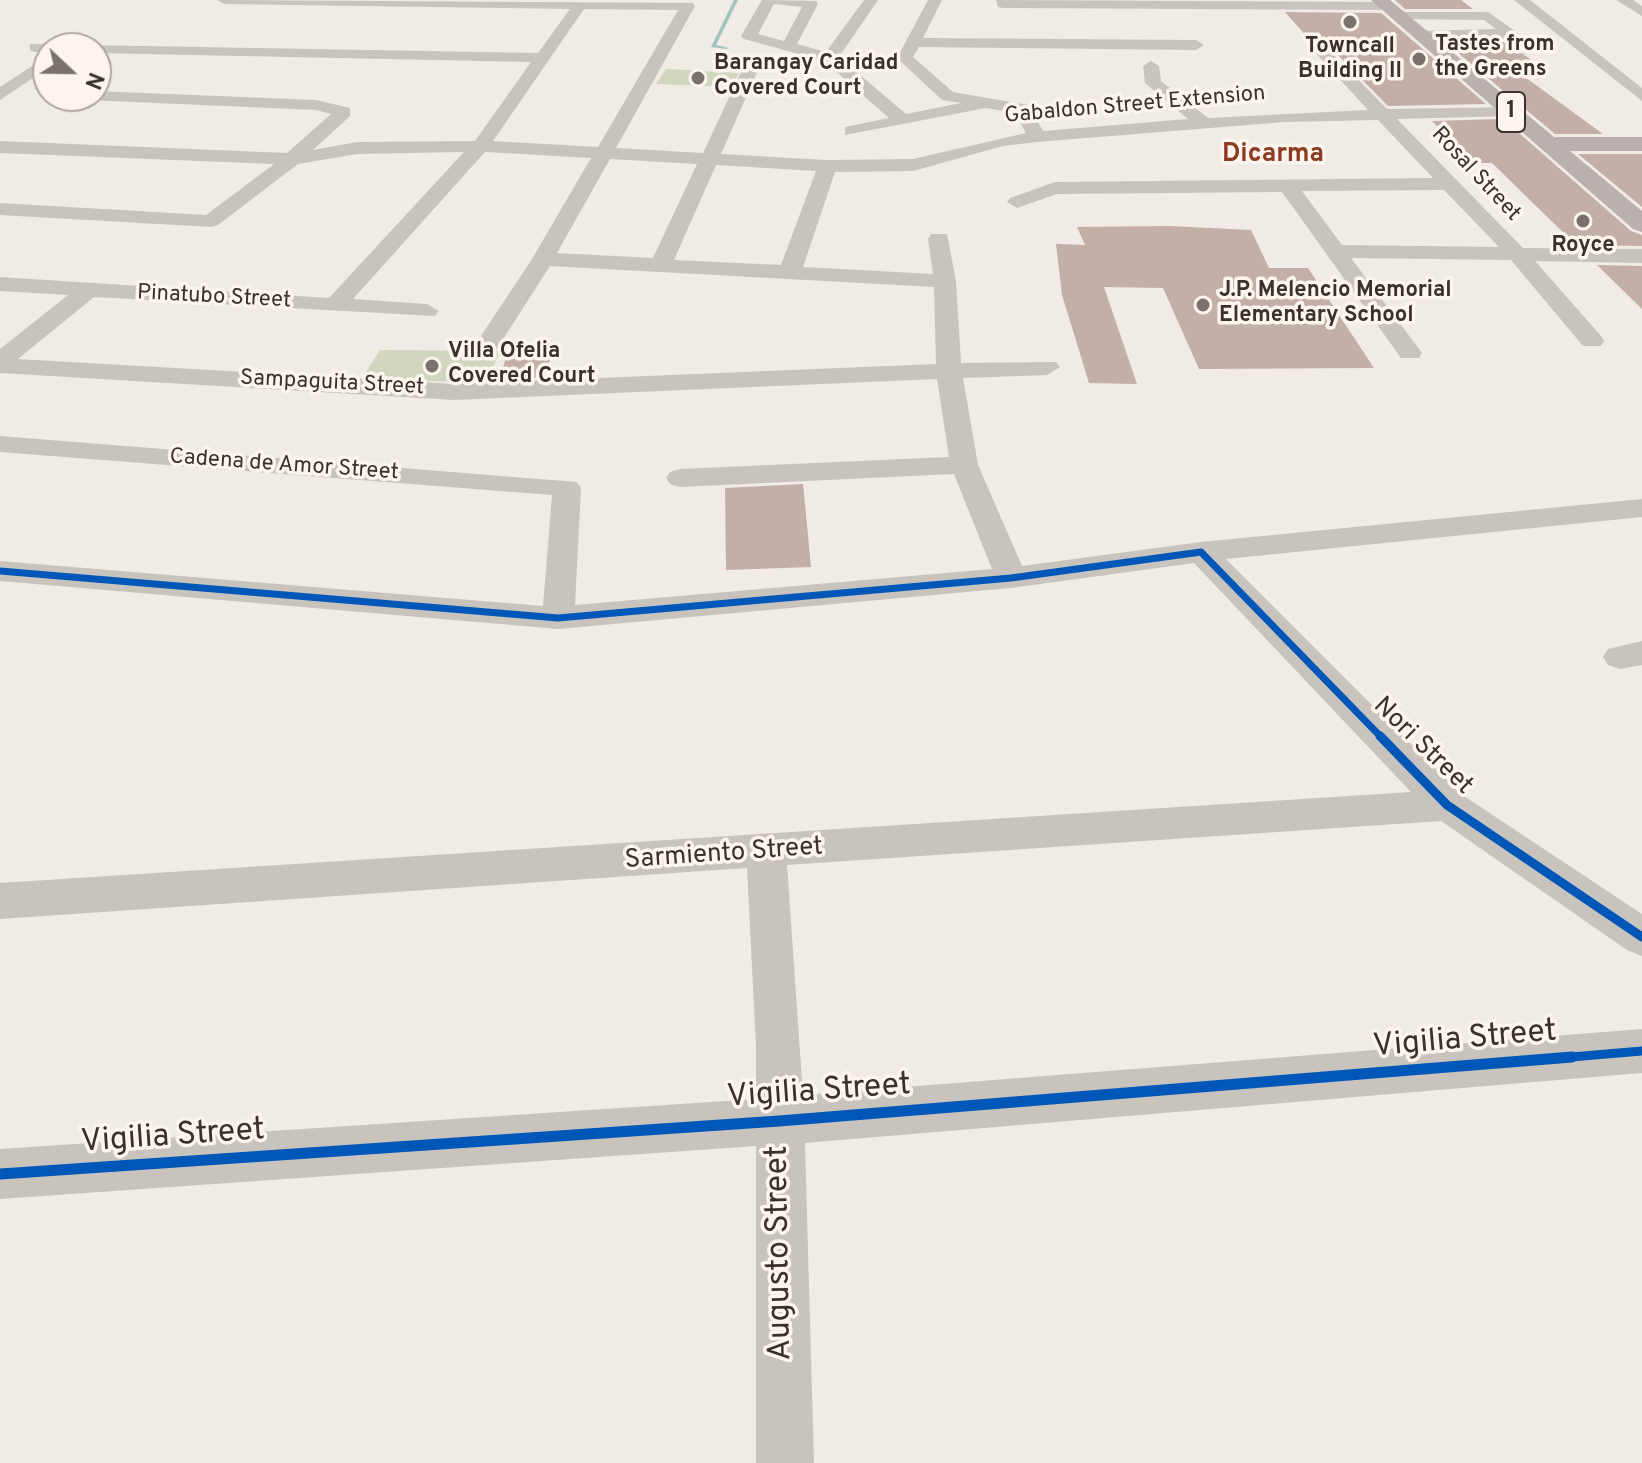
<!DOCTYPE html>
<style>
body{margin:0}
#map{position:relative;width:1642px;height:1463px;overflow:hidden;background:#f0ebe5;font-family:Overpass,sans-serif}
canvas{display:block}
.north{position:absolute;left:32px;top:32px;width:80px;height:80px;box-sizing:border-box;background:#fbf5ee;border:2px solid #aea6a0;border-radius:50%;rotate:112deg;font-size:22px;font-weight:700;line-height:32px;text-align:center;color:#3b302b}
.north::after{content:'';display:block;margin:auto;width:28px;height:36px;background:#7a716c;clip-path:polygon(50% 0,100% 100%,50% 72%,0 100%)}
</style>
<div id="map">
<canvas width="1642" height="1463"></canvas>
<div class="north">N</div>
</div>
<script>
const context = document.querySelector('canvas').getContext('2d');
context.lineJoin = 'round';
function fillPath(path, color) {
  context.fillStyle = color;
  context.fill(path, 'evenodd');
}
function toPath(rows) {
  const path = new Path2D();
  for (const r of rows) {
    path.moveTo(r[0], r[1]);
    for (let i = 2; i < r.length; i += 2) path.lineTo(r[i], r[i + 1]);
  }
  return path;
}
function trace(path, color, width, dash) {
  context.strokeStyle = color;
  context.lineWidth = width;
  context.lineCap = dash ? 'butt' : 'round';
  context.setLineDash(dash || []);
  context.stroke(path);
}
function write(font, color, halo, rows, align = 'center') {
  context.font = font + ' Overpass,sans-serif';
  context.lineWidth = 7;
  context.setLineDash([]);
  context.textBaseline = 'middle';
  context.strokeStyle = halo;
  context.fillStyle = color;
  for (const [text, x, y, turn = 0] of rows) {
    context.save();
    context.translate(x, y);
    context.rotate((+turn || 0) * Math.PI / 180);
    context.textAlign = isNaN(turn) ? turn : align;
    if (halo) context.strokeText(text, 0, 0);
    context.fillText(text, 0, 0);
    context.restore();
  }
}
fillPath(toPath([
 [666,69,739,73,731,87,656,84],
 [380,350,500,351,487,382,361,380]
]), '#d1d6bf');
fillPath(toPath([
 [734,0,738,0,716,45,729,48,727,49,711,47,734,0]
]), '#a1c2c1');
fillPath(toPath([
 [1395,0,1461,0,1473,9,1405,9],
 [1285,12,1381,13,1486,104,1388,106,1325,42,1307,37],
 [1445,42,1506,42,1547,71,1518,72,1603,134,1555,134],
 [1503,119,1631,231,1642,235,1642,246,1576,245,1492,163,1473,163,1432,121],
 [1578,154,1642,154,1642,207],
 [1169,226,1251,230,1269,268,1308,268,1374,368,1199,369,1163,288,1104,287,1137,384,1089,383,1062,295,1056,244,1085,245,1077,227],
 [1597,265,1642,266,1642,309],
 [553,348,545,377,499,379,509,349],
 [803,484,811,567,726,570,725,488]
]), '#c3afa7');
fillPath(toPath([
 [217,0,693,3,695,6,616,148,703,153,742,70,750,65,758,70,721,154,827,160,913,159,1026,133,1015,113,986,108,845,135,845,127,889,118,824,61,744,39,741,36,762,0,816,1,818,4,797,44,826,52,864,0,878,0,839,57,906,114,961,103,942,100,897,58,928,0,942,0,923,38,1196,40,1204,45,1196,50,919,47,913,57,953,92,1028,105,1043,131,1188,119,1145,83,1143,66,1151,61,1159,66,1161,81,1208,118,1368,110,1313,50,1313,44,1318,42,1323,44,1387,109,1516,107,1519,111,1510,116,1397,119,1523,248,1642,249,1642,263,1535,261,1601,336,1604,341,1601,346,1583,346,1511,260,1351,258,1422,353,1419,358,1401,358,1282,192,1057,194,1017,208,1007,202,1010,198,1055,182,1433,178,1378,120,1285,122,1037,142,1003,146,913,171,835,172,803,267,933,274,928,239,931,234,947,234,956,281,961,363,1056,362,1060,367,1047,375,963,378,978,465,1022,566,1201,542,1642,499,1642,517,1226,559,1461,794,1642,914,1642,956,1627,950,1441,821,787,865,803,1095,1642,1029,1642,1073,805,1143,814,1463,756,1463,756,1146,0,1199,0,1149,756,1099,756,1046,747,868,0,919,0,883,1411,792,1194,563,1011,588,558,629,0,581,0,561,543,606,552,495,0,452,0,436,577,482,581,488,575,605,992,569,954,474,680,487,670,484,666,478,670,472,680,469,949,457,937,379,454,400,0,373,0,349,68,295,0,291,0,277,329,298,464,152,357,154,298,164,218,225,211,227,0,215,0,203,206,215,274,164,0,153,0,141,287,153,331,114,316,110,88,100,86,96,96,96,96,91,316,100,350,108,350,116,313,150,357,142,475,141,531,62,96,53,96,48,48,48,48,52,35,52,30,50,30,44,538,53,570,9,224,4,217,0],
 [774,4,802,7,784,41,758,34,774,4],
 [584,9,678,10,598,147,493,141,584,9],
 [485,152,591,158,532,259,475,345,478,350,496,350,550,266,934,287,936,364,454,384,18,359,94,297,435,316,439,311,427,304,353,299,485,152],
 [610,159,697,164,653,258,557,253,610,159],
 [716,165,816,171,781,265,674,260,716,165],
 [1444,190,1499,247,1342,245,1302,191,1444,190],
 [996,0,1386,2,1393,6,1386,10,1003,8,998,7,996,0],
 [1514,0,1530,0,1642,88,1642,101,1514,0],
 [1616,0,1633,0,1642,6,1642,16,1616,0],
 [1398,12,1488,12,1519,34,1511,39,1420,39,1415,37,1415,31,1496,29,1484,20,1393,19,1391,16,1398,12],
 [48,56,48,68,0,100,0,87,48,56],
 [1642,641,1642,665,1620,669,1608,665,1603,657,1608,649,1642,641]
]), '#c9c3be');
fillPath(toPath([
 [1371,0,1390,0,1554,137,1642,137,1642,151,1570,151,1642,211,1642,232,1633,229,1371,0]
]), '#b8b1ad');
trace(toPath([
 [0,571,558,618,1011,578,1201,552,1382,738]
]), '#0057b8', 7);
trace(toPath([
 [1380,736,1447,805,1642,937],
 [1548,1059,1642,1051]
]), '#0057b8', 9);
trace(toPath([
 [0,1174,779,1121,1572,1057]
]), '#0057b8', 11);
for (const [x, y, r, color] of [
 [1350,22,8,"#7a716c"],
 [1419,59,8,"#7a716c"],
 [698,78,8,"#7a716c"],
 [1583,221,8,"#7a716c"],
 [1203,305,8,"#7a716c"],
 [432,366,8,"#7a716c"]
]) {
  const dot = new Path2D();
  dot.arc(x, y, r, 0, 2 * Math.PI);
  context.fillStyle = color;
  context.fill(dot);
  trace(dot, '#fbf5ee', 3);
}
write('bold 22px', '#3b302b', '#fbf5ee', [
 ["Tastes from",1435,46],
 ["the Greens",1435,71],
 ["Towncall",1350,48,"center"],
 ["Building II",1350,73,"center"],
 ["Barangay Caridad",714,65],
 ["Covered Court",714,90],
 ["Royce",1583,247,"center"],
 ["J.P. Melencio Memorial",1219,292],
 ["Elementary School",1219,317],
 ["Villa Ofelia",448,353],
 ["Covered Court",448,378]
], 'left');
write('22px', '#3b302b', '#fbf5ee', [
 ["Gabaldon Street Extension",1135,106,-5],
 ["Rosal Street",1475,175,47],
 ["Pinatubo Street",214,298,3],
 ["Sampaguita Street",332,384,3],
 ["Cadena de Amor Street",284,466,4]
]);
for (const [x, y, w] of [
 [1511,112,28]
]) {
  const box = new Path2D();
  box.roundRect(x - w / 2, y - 20, w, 40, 6);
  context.fillStyle = '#fbf5ee';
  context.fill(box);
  trace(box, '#3b302b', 2);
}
write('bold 24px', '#3b302b', null, [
 ["1",1511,112]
]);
write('bold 26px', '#8c3b22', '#fbf5ee', [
 ["Dicarma",1273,156]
]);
write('26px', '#3b302b', '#fbf5ee', [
 ["Nori Street",1422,747,44],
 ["Sarmiento Street",724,855,-4]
]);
write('32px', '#3b302b', '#fbf5ee', [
 ["Vigilia Street",1465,1041,-5],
 ["Vigilia Street",819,1093,-4],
 ["Vigilia Street",173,1138,-4],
 ["Augusto Street",781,1253,-91]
]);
</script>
